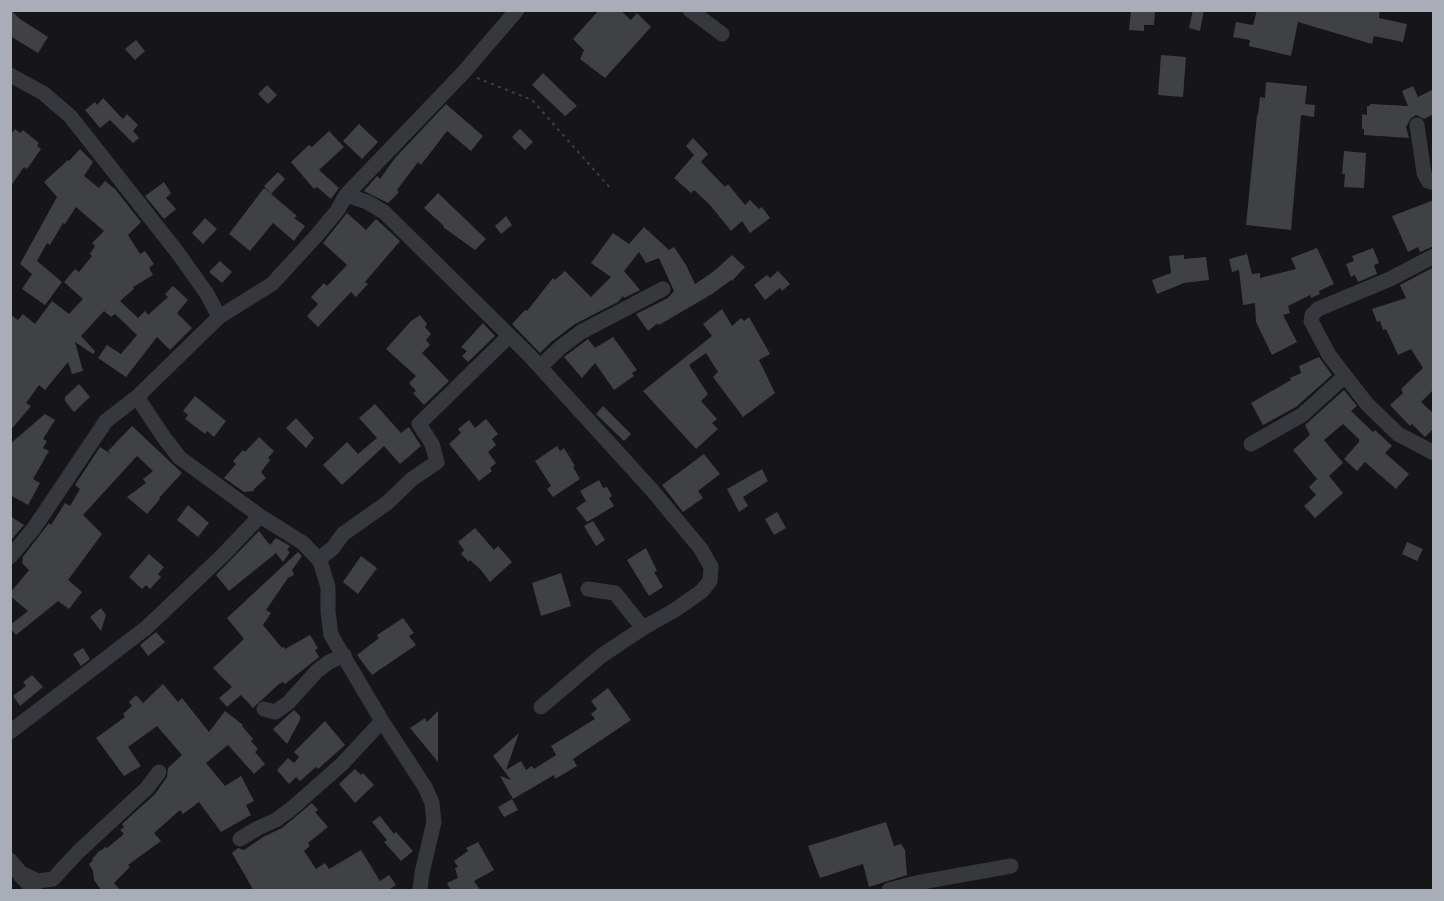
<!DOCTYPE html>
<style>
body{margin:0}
#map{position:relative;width:1444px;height:901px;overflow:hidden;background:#161618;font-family:Inter,sans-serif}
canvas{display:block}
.frame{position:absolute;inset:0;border:12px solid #a8adb8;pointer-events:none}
</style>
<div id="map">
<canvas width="1444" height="901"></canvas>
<div class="frame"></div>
</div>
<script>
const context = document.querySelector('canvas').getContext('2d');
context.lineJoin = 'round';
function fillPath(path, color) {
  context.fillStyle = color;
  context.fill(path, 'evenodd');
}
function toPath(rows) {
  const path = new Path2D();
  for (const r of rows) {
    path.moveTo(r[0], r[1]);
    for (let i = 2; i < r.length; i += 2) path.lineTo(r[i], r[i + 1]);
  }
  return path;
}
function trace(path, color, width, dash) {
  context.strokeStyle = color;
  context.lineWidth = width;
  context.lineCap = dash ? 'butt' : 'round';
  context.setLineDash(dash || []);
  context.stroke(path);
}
fillPath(toPath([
 [11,10,20,19,48,37,38,53,10,36],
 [599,10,620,10,631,20,637,13,651,27,605,78,580,59,584,50,573,39],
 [1131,10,1155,10,1154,25,1144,25,1144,31,1129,30],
 [1193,10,1204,10,1200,31,1189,28],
 [1257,10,1380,10,1379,18,1407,24,1403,42,1374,36,1372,44,1298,22,1291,56,1249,46,1250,40,1233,37,1236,22,1253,25],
 [136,40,145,51,135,60,125,49],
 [1161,55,1186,57,1183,97,1158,95],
 [543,73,577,106,565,116,532,85],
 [1266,82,1307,86,1305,104,1315,105,1314,117,1301,115,1291,230,1246,225,1257,115,1258,115,1260,97,1265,98],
 [267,85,277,95,268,104,258,94],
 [1413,86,1418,97,1434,89,1434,114,1424,119,1416,115,1411,118,1406,127,1409,138,1364,135,1364,129,1362,129,1362,114,1367,115,1367,106,1370,106,1370,104,1408,106,1402,91],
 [103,98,123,119,127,114,138,125,133,131,139,138,133,143,110,120,100,128,85,110,95,102,97,105],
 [446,104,483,136,471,151,447,131,421,165,418,162,397,190,399,192,388,203,364,191,377,176,380,179,395,158],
 [359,124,378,142,362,159,343,141],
 [15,129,20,133,23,130,39,143,37,146,41,149,27,169,24,167,10,187,10,136],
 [520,129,533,142,525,150,512,137],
 [329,131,344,147,319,170,339,188,331,199,317,187,314,189,291,162,309,145,312,147],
 [693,138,708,154,701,162,725,187,728,184,745,205,750,200,759,209,762,207,770,218,750,233,742,221,731,231,710,205,694,190,691,193,674,178,694,155,686,146],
 [80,149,93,162,84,176,99,188,105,181,115,189,141,222,128,235,140,254,145,251,154,264,149,268,153,275,133,287,134,289,120,301,138,318,145,311,148,315,168,297,165,294,173,286,188,300,177,313,192,328,170,350,157,337,126,377,98,358,107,345,121,354,137,335,115,314,111,317,104,311,81,336,95,351,93,354,75,342,83,371,72,374,68,362,45,390,39,385,26,403,31,406,10,431,10,314,18,320,23,314,35,324,52,301,69,314,83,299,64,282,75,269,79,272,92,256,90,254,95,246,92,243,104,231,76,207,65,224,63,223,50,245,47,243,37,261,62,282,45,305,22,289,32,274,20,264,57,197,44,182,68,160,69,161],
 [1344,151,1366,153,1364,188,1344,187,1345,174,1342,174],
 [278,172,285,179,271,194,264,186],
 [164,182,171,193,166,198,176,209,164,219,145,196],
 [264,188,297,216,294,218,305,226,294,241,273,223,250,251,229,234],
 [438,193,486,239,475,250,443,227,444,226,424,208],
 [1434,200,1434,246,1420,252,1418,247,1408,252,1392,216],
 [347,213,366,230,376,219,400,241,365,282,368,284,356,297,351,292,318,327,307,316,318,304,311,297,324,283,327,286,347,265,323,243],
 [506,216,512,225,501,234,495,226],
 [205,218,217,229,203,244,192,233],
 [644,227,669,250,674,247,686,265,695,284,713,272,732,255,745,267,732,281,731,280,712,294,659,325,658,323,648,331,636,314,668,298,674,291,659,258,646,263,639,252,624,271,640,290,624,298,623,296,618,302,575,324,551,342,540,353,512,324,525,310,527,311,553,278,555,280,565,271,591,297,611,277,591,263,613,233,629,244],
 [1317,248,1334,284,1319,291,1320,294,1311,298,1310,295,1288,306,1290,313,1283,315,1297,342,1272,355,1256,322,1255,303,1243,305,1239,270,1232,272,1229,259,1247,254,1252,274,1260,273,1260,278,1296,269,1291,258],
 [1373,248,1379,263,1374,265,1377,274,1358,282,1355,275,1351,277,1346,264,1354,261,1352,256],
 [1184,255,1184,259,1206,257,1209,280,1184,283,1157,294,1152,280,1171,273,1169,256],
 [220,261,232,272,222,283,209,272],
 [1434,267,1434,389,1421,402,1434,414,1434,428,1425,437,1412,424,1410,426,1390,405,1403,393,1401,389,1423,368,1411,349,1398,355,1386,329,1383,330,1380,321,1377,322,1372,309,1406,298,1400,285],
 [778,271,790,284,782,291,780,288,765,300,754,285,767,275,770,278],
 [722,309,732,326,741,318,744,321,749,317,770,354,759,360,775,393,743,417,713,377,718,372,706,353,689,365,708,394,701,401,717,419,712,423,718,429,696,449,643,391,712,336,703,324],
 [420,315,427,324,425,327,431,334,426,340,430,345,422,353,449,381,424,405,413,393,416,391,409,383,416,376,386,349,411,321],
 [483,323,495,336,468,362,462,356,467,351,461,347],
 [613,337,637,370,632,373,634,376,614,390,595,363,582,378,564,357,588,339,595,348],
 [1319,357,1332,375,1296,407,1263,425,1251,403,1291,380,1290,378,1301,373,1299,366],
 [79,384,90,397,74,412,65,401,65,397],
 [1344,390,1357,406,1351,411,1373,432,1375,430,1392,446,1385,453,1409,474,1396,489,1365,462,1357,471,1344,459,1359,442,1359,439,1343,424,1324,440,1343,463,1329,476,1343,493,1315,518,1304,506,1316,495,1309,487,1317,479,1293,450,1310,435,1305,425],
 [195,396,226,421,214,437,207,431,205,434,185,419,188,415,183,411],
 [375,404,401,433,409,427,421,446,400,464,384,446,342,485,323,465,347,442,358,454,377,438,359,418],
 [603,406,631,434,624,441,596,414],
 [45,414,55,420,43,439,47,441,43,448,49,451,33,479,40,483,28,505,10,495,10,444],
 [296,418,314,438,306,448,286,428],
 [486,419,498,434,492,439,496,445,488,452,496,463,490,468,492,471,479,481,449,444,461,433,458,429,469,420,475,428],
 [132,426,182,473,159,498,160,499,147,514,127,497,146,483,143,479,153,471,137,456,83,515,102,534,68,580,82,592,69,609,58,601,16,635,10,628,10,625,28,611,10,596,10,593,29,570,22,563,23,559,22,558,49,523,51,525,65,503,70,506,80,489,75,485,100,447,111,454,108,451],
 [259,437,274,451,268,458,270,460,261,472,266,478,254,489,254,491,244,492,224,478,236,464,233,461,243,450,245,452],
 [557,446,560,451,564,448,575,466,573,467,580,479,553,497,547,489,551,486,535,461],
 [704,454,720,474,698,491,703,498,683,512,662,485],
 [762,469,768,481,743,497,748,506,739,512,727,489],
 [599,480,603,488,607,487,612,496,609,498,614,506,587,522,576,508,586,501,580,491],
 [188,505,209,523,198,537,177,520],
 [777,512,786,528,774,535,765,519],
 [10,516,24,525,12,539,10,538],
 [593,521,605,540,596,546,584,526],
 [475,528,494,550,498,546,512,562,490,582,480,569,470,560,469,562,461,554,464,550,458,542],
 [259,531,270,545,276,538,290,546,287,550,290,552,283,562,276,553,229,591,216,575],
 [1407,542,1423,549,1417,561,1402,554],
 [646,548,657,571,654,572,663,587,649,596,627,560],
 [298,552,302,556,292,570,294,575,288,578,266,610,271,613,263,625,282,648,283,646,285,649,310,635,318,648,315,650,319,657,285,684,283,682,279,684,253,708,241,695,227,707,219,698,232,687,213,668,244,639,227,618],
 [149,554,164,567,158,574,161,577,150,589,146,585,142,589,129,577],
 [361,556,377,568,358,594,343,582],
 [561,573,571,606,541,616,532,583],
 [101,608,106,615,101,631,90,617],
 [403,618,414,633,409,636,416,645,372,675,357,655,379,638,377,635],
 [156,632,165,642,148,656,140,645],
 [83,648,90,659,81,666,73,654],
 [32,675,43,687,20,706,13,696,26,686,23,682],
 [163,684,178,702,182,698,209,732,225,711,243,725,242,726,253,739,251,741,258,749,255,752,265,764,254,774,228,745,206,763,225,786,241,776,254,801,246,805,251,815,221,832,199,802,183,814,180,810,154,833,161,841,128,865,130,867,114,883,121,891,102,891,94,880,93,871,89,864,93,860,92,859,100,850,101,851,105,847,107,848,124,834,120,830,124,827,122,824,155,794,167,777,168,768,182,755,157,726,128,747,141,766,124,776,96,738,125,717,123,714,132,706,129,702,136,695,143,703],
 [608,688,631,720,573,759,577,766,555,779,554,775,513,799,500,776,511,780,493,756,519,733,506,770,521,761,526,770,532,766,534,769,556,755,551,746,595,719,591,714,597,709,591,701],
 [294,710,300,716,300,720,287,744,273,729],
 [438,711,438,762,410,728,425,718,427,722],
 [325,721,345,745,318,769,316,767,300,781,296,777,289,784,277,770,288,758,294,763,299,757,294,752],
 [355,769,361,775,363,773,374,785,355,803,339,784],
 [512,799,518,810,504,817,498,807],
 [312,803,318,810,315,812,328,827,308,843,310,846,304,851,316,869,325,863,329,869,361,850,380,881,389,875,396,885,387,891,254,891,232,853,238,848,244,850,263,837,282,828],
 [380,816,394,834,396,832,413,851,401,861,384,842,387,840,372,822],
 [886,822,894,846,901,844,905,850,907,875,869,887,863,864,820,878,808,846],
 [478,842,494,870,474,881,481,891,451,891,447,883,458,878,455,868,458,867,454,861,468,851,466,848]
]), '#404145');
trace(toPath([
 [477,78,532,100,612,190]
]), '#3d3f44', 2, [3, 4.5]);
trace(toPath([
 [690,10,722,34],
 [10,75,43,93,70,116,178,253,207,294,219,317],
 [1417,125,1424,173,1428,181,1434,183],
 [346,195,463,73,517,10],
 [1434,256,1390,279,1318,309,1312,315,1311,321,1329,355,1367,404,1398,434,1434,453],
 [540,367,561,347,581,332,663,289],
 [137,397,165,439,180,458,260,516,303,543,320,561,328,587,328,612,331,635,382,721,425,787,432,803,434,822,422,873,420,890],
 [1251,444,1302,415,1345,376],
 [10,557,34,528,106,421,137,397,219,317,272,284,317,235,337,211,346,195,367,202,384,212,529,355,651,489,701,549,711,567,710,581,702,591,675,610,643,628,615,593,588,589],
 [319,559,333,548,343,534,387,503,412,479,437,462,432,444,419,424,509,336],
 [541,707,601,656,643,628],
 [264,709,275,712,288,703,317,671,329,662,344,655],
 [10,732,146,628,222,556,260,516],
 [240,839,258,828,276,820,291,809,342,764,382,721],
 [10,860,21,873,19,874,34,890],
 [21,873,38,881,53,879,78,852,147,788,159,772],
 [889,890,916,883,1011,866]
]), '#37383d', 15);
</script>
